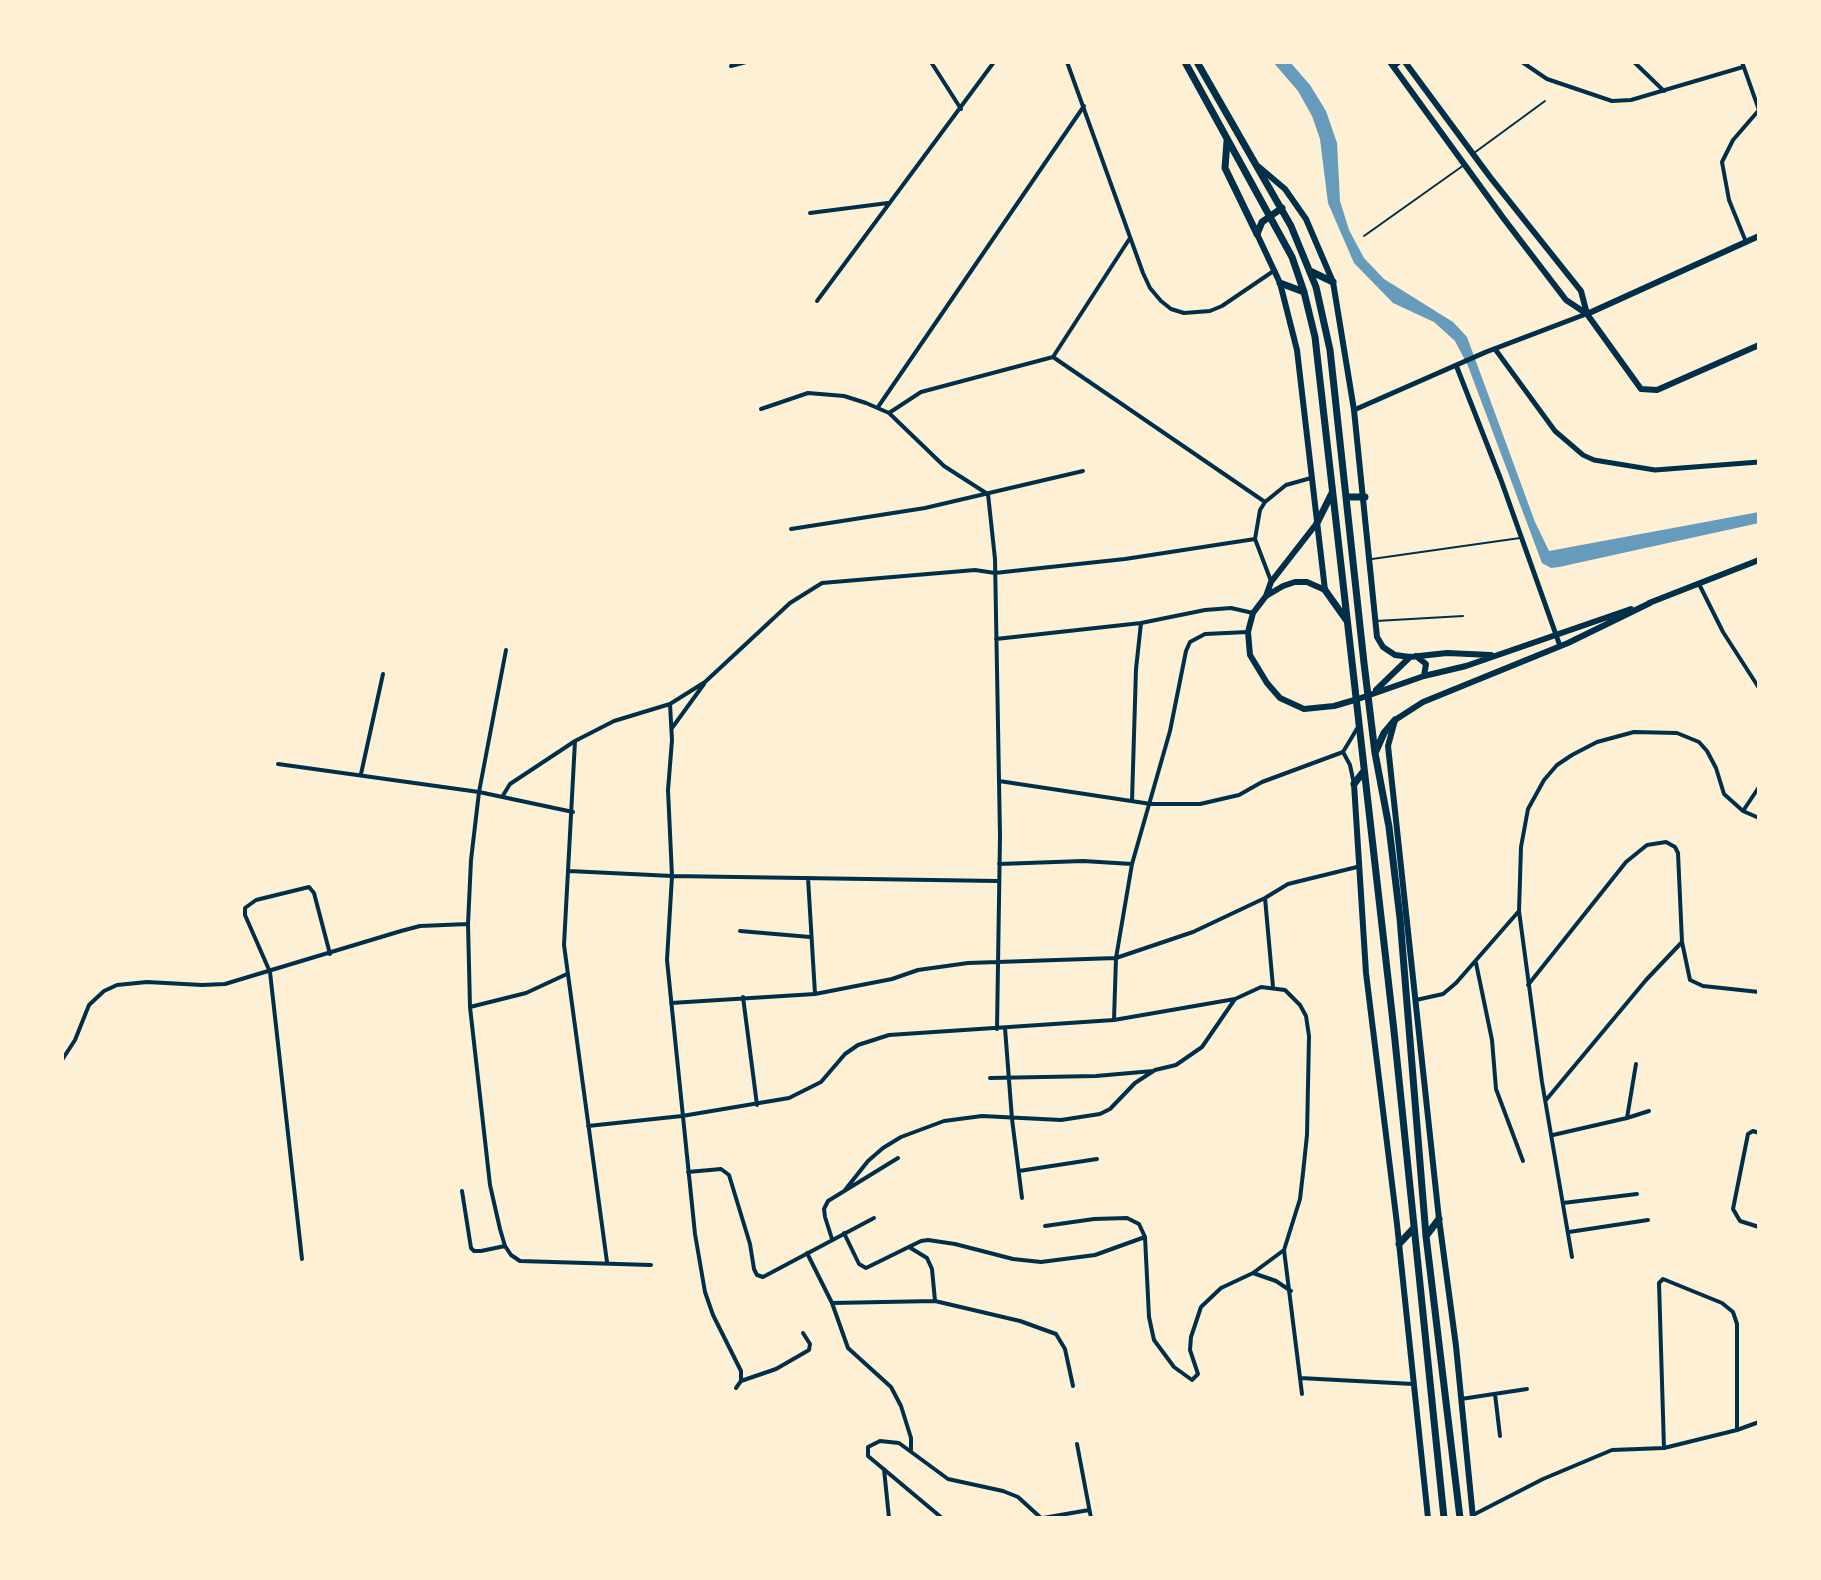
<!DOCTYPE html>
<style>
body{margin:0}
#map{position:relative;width:1821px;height:1580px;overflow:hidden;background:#fdf0d5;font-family:"Libre Baskerville",serif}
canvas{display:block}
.frame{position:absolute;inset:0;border:64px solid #fdf0d5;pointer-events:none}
</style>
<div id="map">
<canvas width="1821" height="1580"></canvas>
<div class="frame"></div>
</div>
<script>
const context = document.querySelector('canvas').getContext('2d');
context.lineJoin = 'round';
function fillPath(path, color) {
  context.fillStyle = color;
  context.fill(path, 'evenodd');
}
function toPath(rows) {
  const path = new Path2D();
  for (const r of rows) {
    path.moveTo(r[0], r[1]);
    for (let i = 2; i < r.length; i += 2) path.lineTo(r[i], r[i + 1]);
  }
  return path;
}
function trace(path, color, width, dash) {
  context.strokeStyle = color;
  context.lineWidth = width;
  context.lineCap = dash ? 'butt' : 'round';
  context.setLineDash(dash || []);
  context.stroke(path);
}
fillPath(toPath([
 [1273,62,1290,62,1310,85,1326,111,1337,143,1340,201,1349,230,1364,258,1384,279,1453,322,1467,337,1535,522,1549,551,1759,512,1759,523,1559,567,1551,568,1542,563,1468,366,1455,341,1434,322,1393,303,1354,263,1328,203,1320,139,1312,116,1298,91]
]), '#669bbc');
trace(toPath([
 [1474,153,1545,101],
 [1364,236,1464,165],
 [1372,559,1520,538],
 [1376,621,1463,616]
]), '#003049', 2);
trace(toPath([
 [931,62,961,109],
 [1067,62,1143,273,1150,288,1161,301,1171,309,1184,313,1210,311,1222,306,1275,270],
 [1522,62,1547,79,1612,101,1631,100,1743,67],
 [1634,62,1664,91],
 [1742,62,1759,110],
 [731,66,746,62],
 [1394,67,1400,62],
 [810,213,888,203],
 [1746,242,1729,200,1722,162,1733,140,1759,110],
 [817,301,994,62],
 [1053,357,1265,502],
 [878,407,1084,106],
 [761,409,808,393,844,396,866,403,889,413,944,466,986,493],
 [889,413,921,392,1053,357,1130,238],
 [988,494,995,559,1000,836,997,1029],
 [791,529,925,508,1083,471],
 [1271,581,1255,539,1260,510,1265,502,1286,485,1311,478],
 [1699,584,1723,632,1759,688],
 [996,639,1141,623,1205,610,1231,608,1253,613],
 [506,650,479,792,471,860,468,924,470,1007,490,1185,500,1229,505,1246,511,1255,520,1261,651,1265],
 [670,704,672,740,668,790,672,876,667,960,695,1234,705,1292,713,1315,741,1371,741,1381,736,1388],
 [672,728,704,684],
 [575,741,564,945,607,1262],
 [1343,752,1350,765,1354,784],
 [278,764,479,792,573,812],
 [361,774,383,674],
 [999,781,1151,804,1200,804,1239,795,1262,782,1343,752,1358,727],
 [502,797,510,784,575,741,614,721,670,704,705,682,790,603,822,583,975,570,995,573,1013,571,1125,559,1255,539],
 [1132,801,1136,669,1141,623],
 [1743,811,1759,818],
 [999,864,1083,861,1132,864],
 [569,871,672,876,997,881],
 [808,878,815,994],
 [1265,898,1273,987],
 [1519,911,1542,1082,1572,1257],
 [740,931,810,937],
 [1476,963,1492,1040,1496,1089,1523,1161],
 [1528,985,1626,862,1647,845,1666,842,1675,847,1678,853,1682,942,1690,980,1703,986,1759,992],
 [743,997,757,1105],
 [1416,1000,1443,994,1456,983,1519,911,1521,847,1528,809,1544,780,1557,765,1572,755,1597,742,1634,732,1677,733,1699,742,1707,751,1716,768,1724,794,1743,811,1759,787],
 [671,1003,815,994,892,979,918,970,968,963,1116,958,1193,932,1265,898,1288,884,1357,867],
 [470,1007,526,993,567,974],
 [1114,1020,1116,958,1132,864,1170,731,1186,651,1190,642,1205,634,1248,632],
 [1005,1028,1012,1119,1022,1198],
 [62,1060,75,1040,89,1005,104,991,117,985,147,982,202,985,225,984,401,931,420,926,468,924],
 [990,1078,1096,1076,1153,1071],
 [1546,1100,1646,980,1682,942],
 [1627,1118,1636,1064],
 [588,1126,682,1116,789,1098,821,1082,845,1054,858,1045,889,1035,1114,1020,1235,999,1261,987,1285,990,1300,1005,1306,1016,1309,1036,1307,1135,1303,1173,1300,1199,1284,1250,1302,1394],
 [1759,1133,1753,1131,1748,1134,1733,1209,1740,1221,1759,1227],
 [1553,1135,1627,1118,1649,1111],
 [1019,1171,1097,1159],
 [688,1172,721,1169,729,1175,750,1244,754,1269,757,1275,763,1277,874,1218],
 [845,1190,868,1161,883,1148,901,1137,944,1121,982,1116,1061,1120,1100,1114,1110,1109,1135,1083,1155,1070,1176,1065,1202,1047,1235,999],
 [462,1191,471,1248,474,1251,481,1251,505,1246],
 [1563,1203,1637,1194],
 [1045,1226,1094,1219,1127,1218,1139,1224,1145,1237],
 [1569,1232,1648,1220],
 [844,1233,859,1264,866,1268,921,1241,928,1240,955,1244,1013,1259,1041,1262,1095,1255,1145,1237,1149,1317,1154,1340,1174,1367,1192,1380,1198,1374,1190,1350,1191,1337,1201,1307,1221,1288,1253,1273,1284,1250],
 [832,1239,825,1217,824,1209,828,1201,898,1158],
 [909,1247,927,1258,932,1269,935,1301,1020,1321,1056,1334,1065,1349,1073,1386],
 [807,1253,832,1303,848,1348,891,1387,901,1406,911,1438,911,1450],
 [302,1259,270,972,245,915,245,908,256,900,309,887,314,893,330,954],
 [1253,1273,1276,1281,1291,1291],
 [832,1303,935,1301],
 [1300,1378,1413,1384],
 [741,1381,776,1369,809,1350,810,1344,803,1333],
 [1495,1394,1500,1436],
 [1461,1399,1527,1389],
 [1077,1444,1091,1518],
 [1664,1448,1659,1283,1663,1279,1722,1303,1733,1312,1737,1324,1737,1430],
 [884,1469,889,1518],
 [1473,1515,1543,1479,1612,1450,1664,1448,1737,1430,1759,1422],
 [942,1518,868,1456,868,1447,880,1441,899,1443,948,1479,1003,1491,1018,1497,1041,1518],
 [1043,1518,1089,1510]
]), '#003049', 4);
trace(toPath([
 [1495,349,1555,431,1583,455,1594,460,1655,470,1759,462],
 [1456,365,1501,480,1560,646],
 [1354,410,1486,352,1586,314]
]), '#003049', 5);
trace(toPath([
 [1390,62,1504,219,1566,300,1587,314,1641,389,1657,390,1759,345],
 [1405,62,1490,177,1581,291,1587,314],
 [1259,167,1285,189,1306,219,1333,282,1354,410,1377,637,1383,647,1395,655,1410,657,1447,653,1491,655],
 [1257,234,1280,283,1297,350,1325,590],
 [1587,314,1759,236],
 [1317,523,1271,582,1266,596,1253,613,1248,632,1250,655,1267,683,1280,698,1304,709,1334,706,1358,699,1424,676,1466,666,1631,609],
 [1266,596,1283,586,1295,582,1307,582,1325,590],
 [1649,603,1759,560],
 [1416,656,1426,664,1424,676],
 [1376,690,1410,657],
 [1354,784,1366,973,1397,1224,1428,1518],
 [1473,1518,1456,1346,1439,1219,1388,746,1395,720,1423,702,1568,643,1650,603]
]), '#003049', 6);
trace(toPath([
 [1185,62,1292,257,1304,292,1315,337,1394,1031,1444,1518],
 [1197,62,1291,226,1316,287,1330,350,1364,663,1375,753,1389,827,1400,918,1426,1236,1460,1518],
 [1227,141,1225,168,1257,234],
 [1257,234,1262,222,1282,208],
 [1310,271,1333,282],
 [1280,283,1304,292],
 [1347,497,1365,497],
 [1317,523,1332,493],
 [1325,590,1347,621],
 [1376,751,1384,733,1395,720],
 [1354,784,1364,771],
 [1426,1236,1439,1219],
 [1399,1244,1413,1229]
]), '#003049', 7);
</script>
